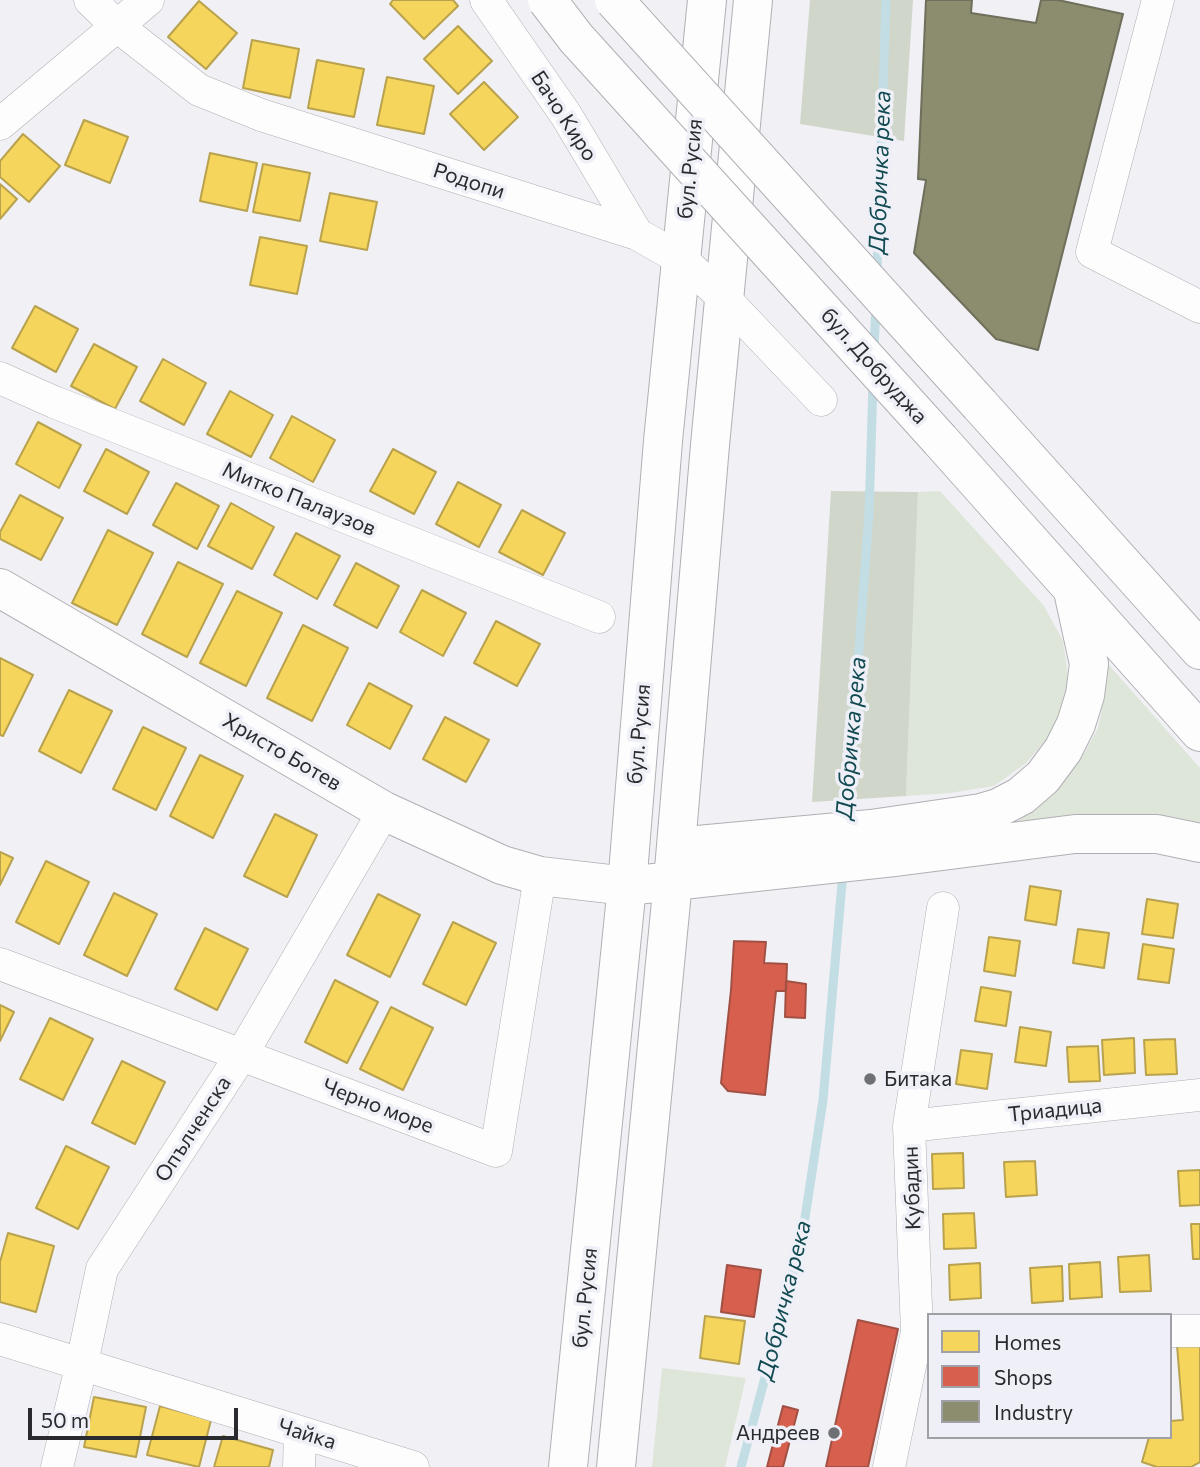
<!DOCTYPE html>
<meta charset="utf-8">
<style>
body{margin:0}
#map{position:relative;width:1200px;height:1467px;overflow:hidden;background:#f0f0f5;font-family:Commissioner,sans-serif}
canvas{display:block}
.legend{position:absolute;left:927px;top:1313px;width:245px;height:126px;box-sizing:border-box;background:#eeeff7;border:2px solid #a0a1a7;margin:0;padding:9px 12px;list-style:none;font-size:21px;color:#2a2b2e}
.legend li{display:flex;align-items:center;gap:14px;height:35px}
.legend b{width:35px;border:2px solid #a0a1a7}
.scale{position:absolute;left:28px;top:1408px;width:210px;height:32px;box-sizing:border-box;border:4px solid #2a2b2e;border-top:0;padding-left:9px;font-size:21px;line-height:24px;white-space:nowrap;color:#2a2b2e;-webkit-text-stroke:5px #eeeff7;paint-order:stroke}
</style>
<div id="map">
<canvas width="1200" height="1467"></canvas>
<ul class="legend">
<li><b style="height:19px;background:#f6d55c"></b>Homes</li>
<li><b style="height:19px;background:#d6604d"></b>Shops</li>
<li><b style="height:19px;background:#8c8c6e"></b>Industry</li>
</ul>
<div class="scale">50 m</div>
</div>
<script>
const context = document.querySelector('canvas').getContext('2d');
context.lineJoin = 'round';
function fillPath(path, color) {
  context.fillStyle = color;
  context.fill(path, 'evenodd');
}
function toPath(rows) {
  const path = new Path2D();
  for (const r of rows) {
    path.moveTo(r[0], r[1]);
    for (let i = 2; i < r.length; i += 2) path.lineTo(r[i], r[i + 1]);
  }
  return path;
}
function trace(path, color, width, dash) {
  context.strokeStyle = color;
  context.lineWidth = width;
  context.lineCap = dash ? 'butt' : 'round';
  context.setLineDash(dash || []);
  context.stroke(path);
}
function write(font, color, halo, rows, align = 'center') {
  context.font = font + ' Commissioner,sans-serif';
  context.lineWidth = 7;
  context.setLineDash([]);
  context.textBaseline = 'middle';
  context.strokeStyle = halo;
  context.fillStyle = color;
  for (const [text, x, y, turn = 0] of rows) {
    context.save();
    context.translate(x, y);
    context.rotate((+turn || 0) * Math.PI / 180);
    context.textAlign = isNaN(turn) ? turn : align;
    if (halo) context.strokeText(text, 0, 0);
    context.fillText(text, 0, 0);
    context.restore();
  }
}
fillPath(toPath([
 [940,491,1044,606,1063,641,1068,676,1064,708,1052,733,1026,763,994,786,950,793,906,796,918,492],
 [1107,663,1200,768,1200,824,1079,816,1017,822,1056,791,1085,752,1098,728,1105,694],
 [662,1368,746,1378,725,1467,652,1467]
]), '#dee6da');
fillPath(toPath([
 [810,0,913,0,904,141,800,124],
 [831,491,918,492,906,796,812,802]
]), '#d0d7ca');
const homes = toPath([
 [393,0,453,0,458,6,424,39,390,4,393,0],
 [199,1,237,33,206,69,168,37,199,1],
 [458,26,492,61,458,94,424,59,458,26],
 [252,40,299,49,290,98,243,88,252,40],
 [317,60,364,69,354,117,308,108,317,60],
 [387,77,434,86,424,134,377,125,387,77],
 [484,82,518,117,484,150,450,114,484,82],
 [84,120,128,137,110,183,65,165,84,120],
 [23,134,60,166,29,202,0,177,0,161,23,134],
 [210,153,257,163,247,211,200,201,210,153],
 [263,164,310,173,300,221,253,212,263,164],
 [0,184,17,199,0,219,0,184],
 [330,193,377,202,367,250,320,241,330,193],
 [260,237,307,246,297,294,250,285,260,237],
 [35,306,78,329,56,372,12,348,35,306],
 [94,344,137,367,115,409,71,386,94,344],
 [163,359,206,383,184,425,140,401,163,359],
 [230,391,273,415,251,457,207,434,230,391],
 [292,416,335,440,313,482,270,458,292,416],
 [38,422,81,445,59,488,16,464,38,422],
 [106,449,149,472,127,514,84,491,106,449],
 [393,449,436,472,414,514,370,491,393,449],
 [458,482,501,505,479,547,436,524,458,482],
 [176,483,219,506,197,549,153,525,176,483],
 [20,495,63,518,41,560,0,539,0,532,20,495],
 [231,503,274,527,252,569,208,546,231,503],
 [522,510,565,533,543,575,499,552,522,510],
 [108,530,153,553,117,625,72,603,108,530],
 [296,533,340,556,317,599,274,575,296,533],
 [178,562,223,584,187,657,142,634,178,562],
 [356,563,399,586,377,628,334,605,356,563],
 [422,590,466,613,443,656,400,632,422,590],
 [237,591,282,613,246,686,200,663,237,591],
 [496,621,540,644,517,686,474,663,496,621],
 [303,625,348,648,312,721,267,698,303,625],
 [0,658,33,675,3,736,0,735,0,658],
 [369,683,412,706,390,749,347,725,369,683],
 [69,690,112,711,81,773,39,751,69,690],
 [445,717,489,740,466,782,423,759,445,717],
 [143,727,186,748,156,810,113,789,143,727],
 [200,755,243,776,213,838,170,816,200,755],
 [275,814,317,835,287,897,244,876,275,814],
 [0,852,13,858,0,885,0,852],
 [46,861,89,882,59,944,16,922,46,861],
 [1030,886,1061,891,1056,925,1025,920,1030,886],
 [114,893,157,914,127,976,84,955,114,893],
 [378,894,420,915,390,977,347,955,378,894],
 [1147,899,1178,904,1173,938,1142,934,1147,899],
 [453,922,496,943,466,1005,423,984,453,922],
 [205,928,248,949,217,1010,175,989,205,928],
 [1078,929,1109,933,1104,968,1073,963,1078,929],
 [989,937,1020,941,1015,976,984,971,989,937],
 [1143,944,1174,949,1169,983,1138,979,1143,944],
 [335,980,378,1002,347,1063,305,1042,335,980],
 [981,987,1011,992,1006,1026,975,1021,981,987],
 [0,1005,14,1012,0,1041,0,1005],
 [391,1007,433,1028,403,1090,360,1069,391,1007],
 [50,1018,93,1039,63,1100,20,1079,50,1018],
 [1020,1027,1051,1032,1046,1066,1015,1062,1020,1027],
 [1134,1038,1135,1073,1104,1075,1102,1040,1134,1038],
 [1175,1039,1177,1074,1146,1075,1144,1040,1175,1039],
 [1098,1046,1100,1081,1069,1082,1067,1047,1098,1046],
 [961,1050,992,1054,987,1089,956,1084,961,1050],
 [122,1061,165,1082,135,1144,92,1123,122,1061],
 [66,1146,109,1167,78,1229,36,1208,66,1146],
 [963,1153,964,1188,933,1189,932,1154,963,1153],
 [1035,1161,1037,1195,1006,1197,1004,1162,1035,1161],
 [1200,1170,1200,1205,1180,1206,1178,1171,1200,1170],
 [974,1213,976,1248,944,1249,943,1214,974,1213],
 [1191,1224,1200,1224,1200,1259,1193,1259,1191,1224],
 [8,1233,54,1246,36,1312,0,1302,0,1262,8,1233],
 [1149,1255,1151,1291,1120,1292,1118,1257,1149,1255],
 [1100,1262,1102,1297,1070,1299,1069,1264,1100,1262],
 [980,1263,981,1298,950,1300,949,1265,980,1263],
 [1062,1266,1063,1301,1032,1303,1030,1268,1062,1266],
 [705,1316,745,1321,739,1364,700,1358,705,1316],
 [1200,1343,1200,1462,1191,1467,1157,1467,1142,1462,1149,1437,1170,1437,1170,1421,1183,1420,1177,1345,1200,1343],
 [94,1397,146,1407,136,1457,84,1447,94,1397],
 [160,1406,211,1420,199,1467,147,1455,160,1406],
 [223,1436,273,1450,269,1467,214,1467,223,1436]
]);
fillPath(homes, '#f6d55c');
trace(homes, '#b9a24e', 2);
const shops = toPath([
 [734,941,766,942,764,963,787,964,786,991,776,991,765,1095,728,1091,721,1083,731,990,734,941],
 [786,981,806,984,805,1018,785,1017,786,981],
 [727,1265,761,1270,754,1317,721,1312,727,1265],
 [858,1320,898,1329,868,1467,826,1467,858,1320],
 [783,1406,798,1410,783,1467,767,1467,783,1406]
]);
fillPath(shops, '#d6604d');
trace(shops, '#a25044', 2);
const industry = toPath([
 [926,0,972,0,971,13,1036,23,1041,0,1058,0,1123,14,1038,350,996,339,914,253,926,180,918,179,926,0]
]);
fillPath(industry, '#8c8c6e');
trace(industry, '#6f6f5b', 2);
trace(toPath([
 [877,271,886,0],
 [874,348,876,306],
 [846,823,869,514,873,383],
 [741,1467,801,1244,823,1100,843,872]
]), '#c2dde4', 9);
const minor = toPath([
 [90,0,117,26,199,90,261,115,637,234,681,259,724,298,821,400],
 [486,0,566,115,637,234],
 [1158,0,1092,252,1200,307],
 [0,124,148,0],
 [0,378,54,402,599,617],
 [0,964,496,1151,540,876],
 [909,1126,1200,1095],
 [1170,1331,1200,1331],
 [0,1339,413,1467],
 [57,1467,82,1363,102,1269,242,1054,384,811],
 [299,1467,300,1432],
 [889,1467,917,1332,909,1126,943,908]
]);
const tertiary = toPath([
 [0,588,384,811,502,865,540,876,627,886,673,881]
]);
const secondary = toPath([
 [980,405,1200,650],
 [940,440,1200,732],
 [676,847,871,829,981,813,998,808,1021,796,1043,777,1063,750,1076,724,1085,695,1089,664,1073,591],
 [673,881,894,857,1075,834,1157,834,1200,843],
 [568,1467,627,886,663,441,707,0],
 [616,1467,673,881,710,445,753,0]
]);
trace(minor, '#b0b0b4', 33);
trace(tertiary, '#b0b0b4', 40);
trace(secondary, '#b0b0b4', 40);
trace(minor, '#fdfdfe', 32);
trace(tertiary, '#fdfdfe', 38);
trace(secondary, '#fdfdfe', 38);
const secondaryBridge = toPath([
 [547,0,576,38,940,440],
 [614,0,980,405]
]);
trace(secondaryBridge, '#b0b0b4', 40, []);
trace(secondaryBridge, '#fdfdfe', 38);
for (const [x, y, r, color] of [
 [870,1079,7,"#6f7074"],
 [834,1433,7,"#6f7074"]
]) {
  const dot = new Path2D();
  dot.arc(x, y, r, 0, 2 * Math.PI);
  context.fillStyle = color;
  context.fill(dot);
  trace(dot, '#eeeff7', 2.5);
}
write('21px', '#2a2b2e', '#eeeff7', [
 ["Бачо Киро",564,116,57],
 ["бул. Русия",690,169,-84],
 ["Родопи",469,181,18],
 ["бул. Добруджа",874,366,48],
 ["Митко Палаузов",299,499,22],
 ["бул. Русия",639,734,-85],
 ["Христо Ботев",282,752,30],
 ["Черно море",378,1106,21],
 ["Триадица",1055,1110,-6],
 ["Опълченска",193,1129,-57],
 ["Кубадин",912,1188,-92],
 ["бул. Русия",585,1298,-84],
 ["Чайка",307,1434,17]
]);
write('21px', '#2a2b2e', '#eeeff7', [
 ["Битака",884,1079],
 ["Андреев",820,1433,"right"]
], 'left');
write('italic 23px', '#124a52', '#eeeff7', [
 ["Добричка река",880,172,-88],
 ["Добричка река",851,738,-85],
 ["Добричка река",784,1300,-76]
]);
</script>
